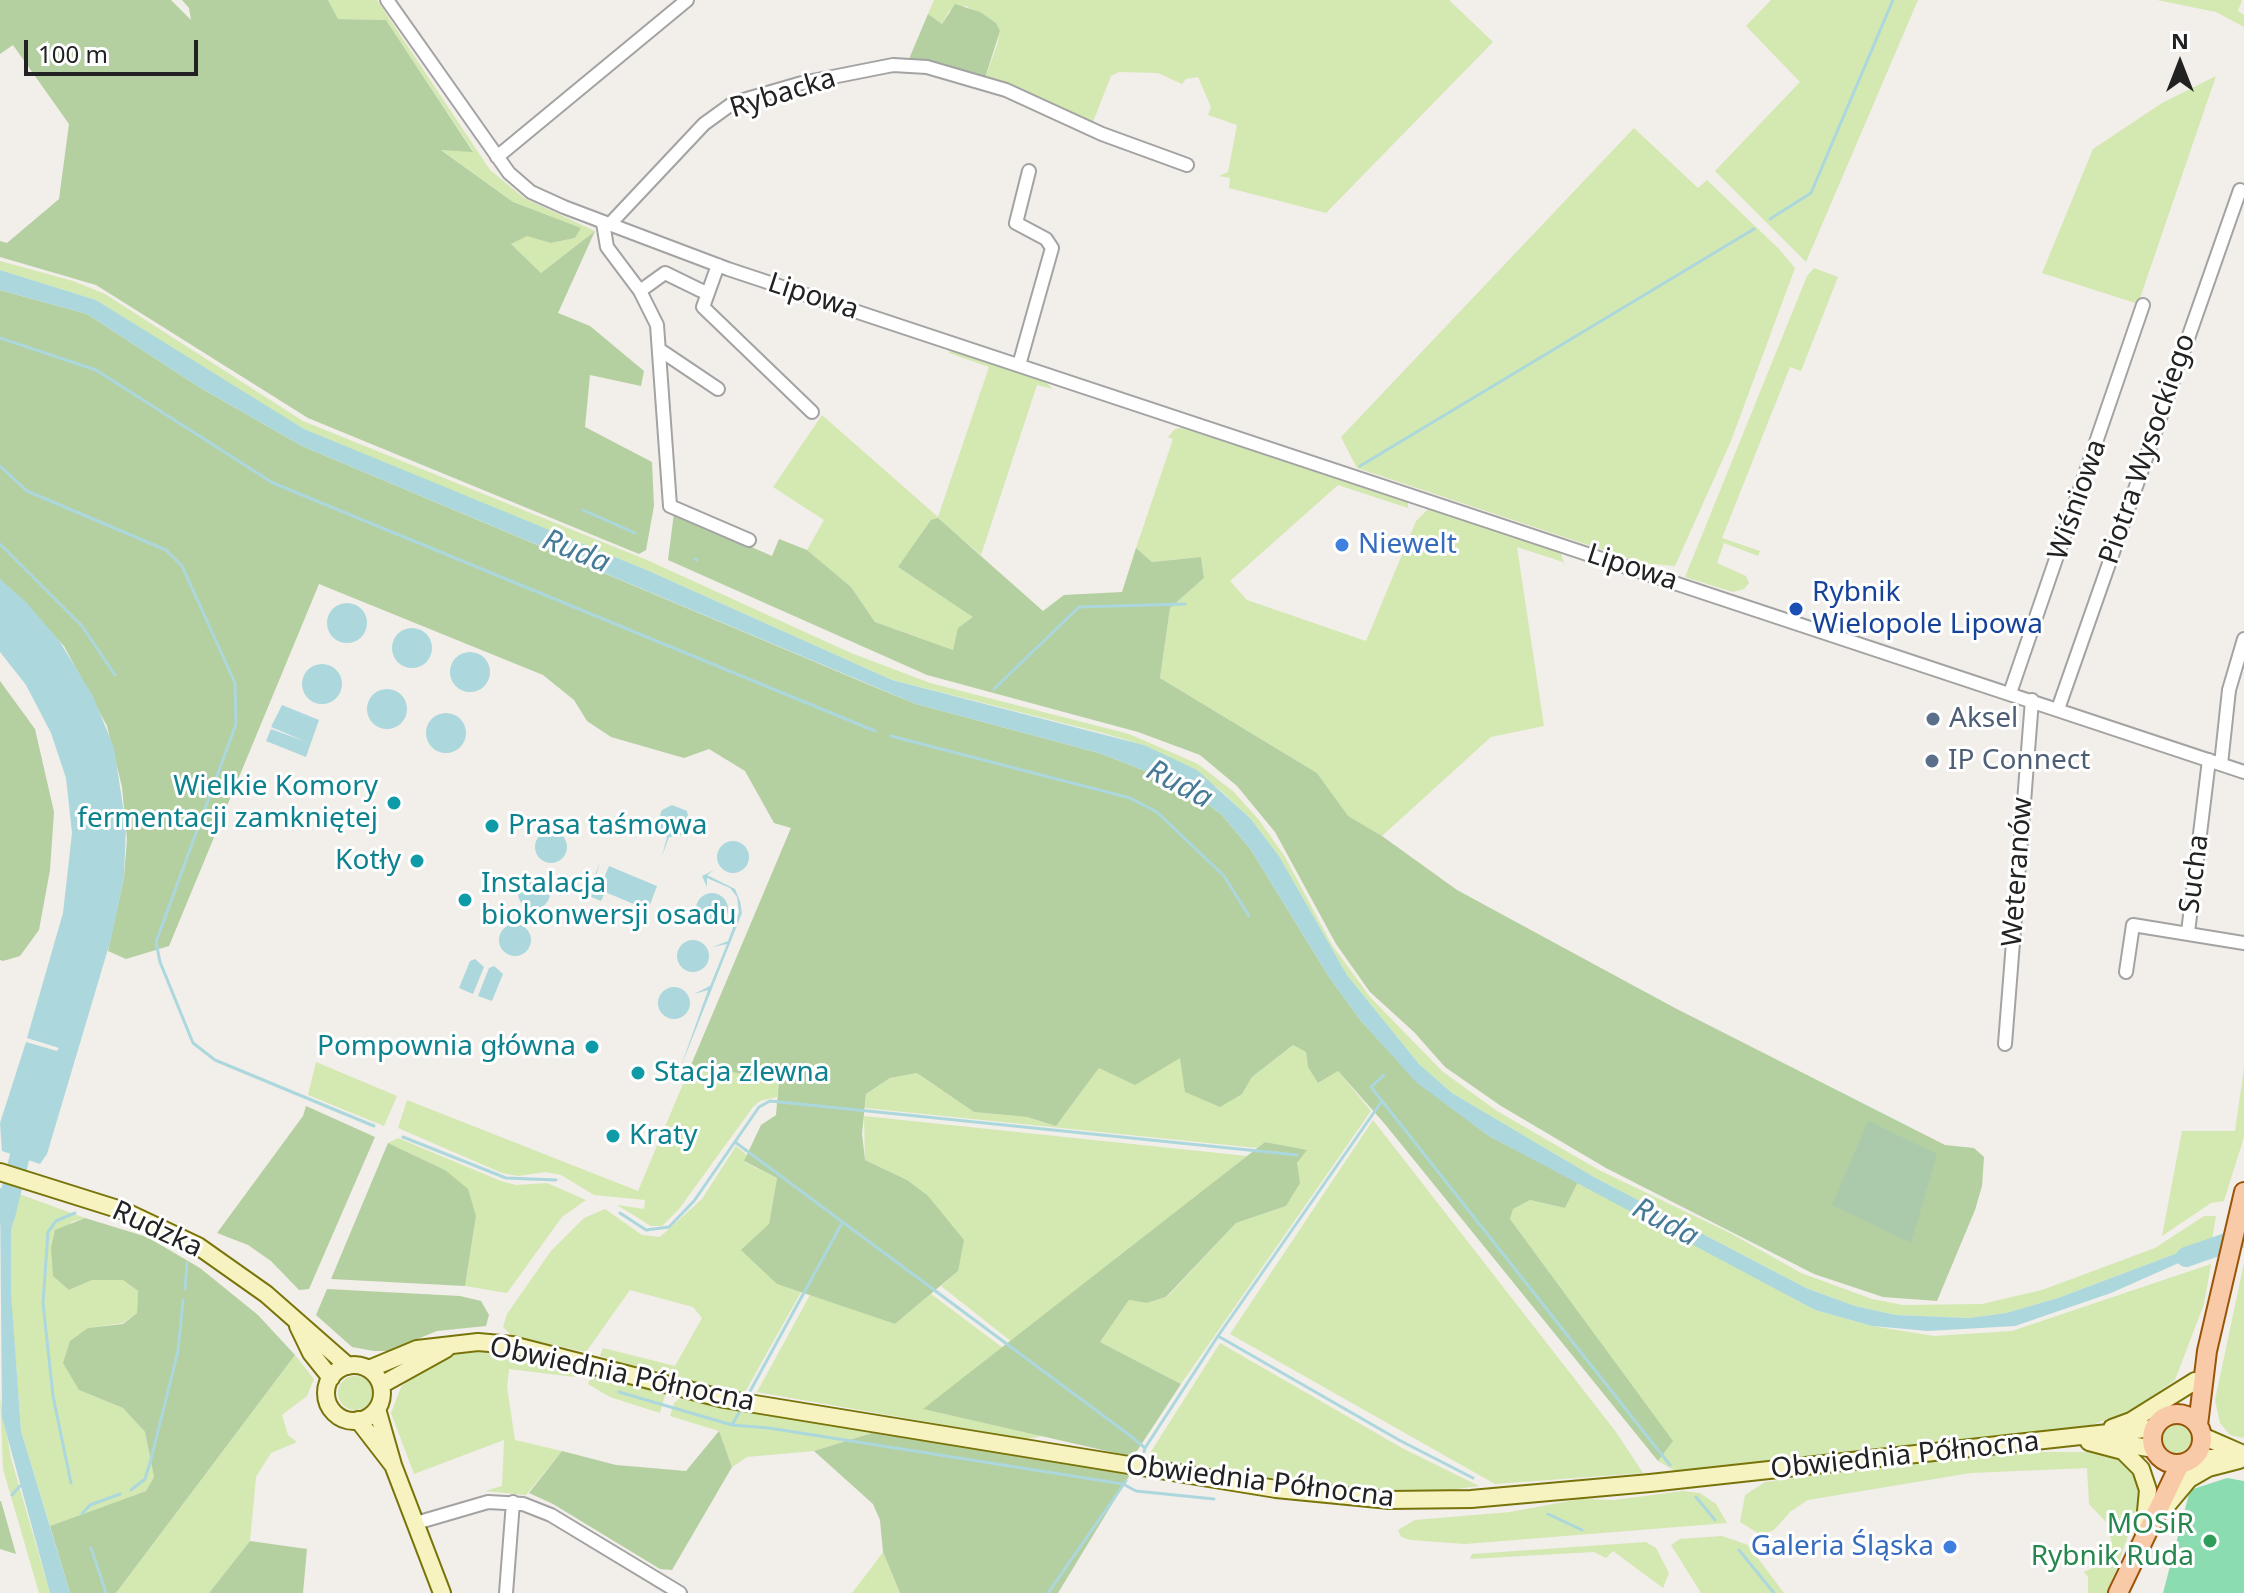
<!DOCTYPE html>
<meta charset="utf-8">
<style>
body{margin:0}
#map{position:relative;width:2244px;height:1593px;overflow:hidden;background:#f2eee9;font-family:"Noto Sans",sans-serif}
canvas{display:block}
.north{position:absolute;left:2140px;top:24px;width:80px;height:80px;-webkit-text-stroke:6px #fff;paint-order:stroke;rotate:0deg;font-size:22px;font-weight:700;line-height:32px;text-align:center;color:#222}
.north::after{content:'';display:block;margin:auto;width:28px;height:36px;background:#222;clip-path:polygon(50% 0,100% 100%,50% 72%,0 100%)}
.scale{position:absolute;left:24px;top:40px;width:174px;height:36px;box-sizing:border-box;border:4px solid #222;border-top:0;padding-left:10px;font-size:24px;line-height:28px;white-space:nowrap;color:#222;-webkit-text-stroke:6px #fff;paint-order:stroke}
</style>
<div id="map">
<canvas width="2244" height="1593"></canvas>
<div class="north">N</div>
<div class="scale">100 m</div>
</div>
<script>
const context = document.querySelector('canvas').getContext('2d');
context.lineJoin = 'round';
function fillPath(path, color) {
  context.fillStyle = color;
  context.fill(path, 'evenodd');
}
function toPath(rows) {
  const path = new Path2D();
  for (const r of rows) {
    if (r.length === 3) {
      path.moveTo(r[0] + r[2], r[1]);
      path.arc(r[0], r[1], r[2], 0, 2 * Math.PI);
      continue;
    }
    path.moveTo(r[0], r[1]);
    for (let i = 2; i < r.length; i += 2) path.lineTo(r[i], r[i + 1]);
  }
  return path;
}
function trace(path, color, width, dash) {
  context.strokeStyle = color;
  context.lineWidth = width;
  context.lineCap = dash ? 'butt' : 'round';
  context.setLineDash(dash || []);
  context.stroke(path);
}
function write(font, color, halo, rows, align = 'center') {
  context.font = font + ' "Noto Sans",sans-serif';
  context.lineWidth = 6;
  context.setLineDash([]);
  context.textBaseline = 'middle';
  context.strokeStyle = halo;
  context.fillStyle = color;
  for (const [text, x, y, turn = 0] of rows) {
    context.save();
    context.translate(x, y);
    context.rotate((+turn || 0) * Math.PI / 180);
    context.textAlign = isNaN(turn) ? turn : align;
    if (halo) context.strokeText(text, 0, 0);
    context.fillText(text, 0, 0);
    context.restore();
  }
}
fillPath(toPath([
 [328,0,377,0,490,170,524,198,595,231,541,273,510,243,527,235,551,243,575,238,580,228,513,202,439,148,473,151,386,20,338,19],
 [934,0,1449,0,1493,42,1326,213,1229,188,1230,178,1219,176,1228,172,1237,125,1208,115,1211,107,1198,77,1186,79,1182,84,1158,73,1119,72,1111,76,1091,127,984,81,997,45,1000,31,996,23,966,6,949,11,942,24,928,14],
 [1771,0,1918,0,1806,262,1715,171,1800,82,1746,26],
 [2157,0,2242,0,2238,11,2244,15,2244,27,2216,12],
 [2216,76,2138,304,2042,273,2093,149,2162,103],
 [1634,128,1698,188,1707,180,1780,250,1795,268,1731,441,1675,566,1642,563,1357,468,1341,437],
 [0,261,73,281,105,294,303,421,647,560,851,653,930,683,1129,734,1198,764,1234,792,1259,820,1285,857,1332,945,1370,997,1442,1071,1497,1111,1599,1170,1732,1234,1801,1273,1872,1299,1903,1305,1982,1304,2042,1290,2155,1248,2204,1216,2216,1216,2212,1240,2058,1298,2006,1313,1969,1318,1896,1315,1855,1306,1806,1288,1594,1177,1452,1093,1419,1064,1347,975,1279,856,1250,818,1218,788,1170,759,1144,745,1103,733,892,680,649,571,352,450,304,429,260,404,96,300,0,270],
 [1814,268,1838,277,1801,371,1790,367,1722,538,1760,551,1758,556,1724,543,1717,563,1746,576,1749,583,1744,589,1733,592,1685,577,1807,276],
 [950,349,1043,380,1053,389,1037,385,981,555,937,518,898,567,974,617,953,650,875,622,851,587,807,550,824,520,773,487,822,415,938,517,989,367,949,353],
 [1182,428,1408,500,1408,508,1338,485,1230,581,1247,600,1366,641,1416,521,1430,507,1560,550,1565,567,1563,562,1517,547,1544,726,1491,737,1382,836,1347,816,1317,773,1160,678,1170,608,1204,578,1201,557,1152,562,1136,548,1173,439,1168,437,1175,429],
 [1293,1045,1306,1052,1308,1066,1318,1083,1338,1071,1371,1111,1181,1384,1100,1342,1129,1300,1147,1303,1167,1297,1236,1223,1286,1206,1297,1163,1306,1150,1265,1142,1257,1148,865,1108,866,1094,890,1078,917,1073,974,1112,1027,1117,1056,1126,1099,1068,1180,1057,1242,1094,1252,1077],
 [316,1062,397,1096,384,1126,308,1095],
 [691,1065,779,1079,777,1097,760,1101,753,1107,679,1209,662,1226,651,1226,617,1205,644,1209,645,1200,594,1195,561,1175,546,1172,518,1176,502,1173,398,1128,407,1100,638,1191],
 [2244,1068,2244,1137,2224,1201,2211,1203,2162,1236,2182,1131,2235,1131],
 [864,1116,1247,1156,1012,1342,941,1286,958,1271,907,1180,865,1160],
 [1373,1120,1616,1432,1643,1473,1495,1484,1230,1334],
 [398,1138,501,1181,516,1185,547,1183,586,1200,562,1217,507,1293,465,1286,476,1216,445,1170,388,1143],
 [736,1146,747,1155,744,1162,777,1178,769,1224,777,1284,801,1292,744,1394,675,1380,600,1356,603,1348,675,1366,702,1318,693,1307,630,1290,586,1352,512,1336,503,1327,507,1314,551,1251,584,1218,605,1209,642,1235,660,1237,702,1199],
 [1578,1182,1815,1310,1872,1326,1934,1336,2012,1331,2211,1264,2204,1304,2175,1380,2129,1412,2088,1426,1675,1471,1658,1461,1672,1441,1510,1219,1512,1209,1530,1200,1565,1208],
 [19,1194,85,1218,71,1222,69,1290,92,1280,123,1280,138,1291,137,1313,123,1323,88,1328,79,1390,123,1408,145,1432,154,1477,146,1491,50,1526,21,1431,11,1301,11,1232],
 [2244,1263,2244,1438,2230,1435,2220,1423,2215,1400],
 [931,1294,1003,1348,924,1409,1043,1436,1025,1439,757,1392,810,1295,895,1324],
 [1220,1343,1402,1448,1479,1486,1434,1492,1303,1485,1145,1461],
 [478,1352,514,1352,580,1369,575,1377,509,1369,507,1387,515,1440,562,1451,526,1495,485,1491,502,1486,504,1440,414,1474,391,1413,401,1387,410,1378,408,1372,453,1355],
 [295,1355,314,1379,307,1396,282,1415,288,1435,297,1442,271,1453,256,1477,250,1541,209,1593,116,1593],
 [592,1374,660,1390,665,1395,660,1413,610,1397,588,1384],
 [355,1393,17],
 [0,1397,11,1458,50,1593,39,1593,3,1469],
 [679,1399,750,1410,872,1433,814,1451,747,1457,732,1467,719,1431,670,1416,674,1403],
 [2177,1439,16],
 [2008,1452,2111,1452,2127,1461,2140,1482,2141,1499,2108,1593,2088,1593,2088,1577,2084,1572,2101,1564,2111,1540,2107,1523,2089,1504,2087,1468,1971,1473,1808,1500,1791,1511,1774,1530,1761,1535,1740,1522,1745,1495,1765,1482,1842,1472,1878,1463],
 [1683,1491,1700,1493,1716,1504,1727,1523,1465,1544,1411,1540,1401,1537,1398,1530,1415,1520,1510,1512,1580,1499,1614,1500],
 [1722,1536,1748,1545,1784,1593,1701,1593,1671,1545,1680,1539],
 [1646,1542,1656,1548,1669,1573,1663,1588,1613,1551,1606,1558,1594,1552,1470,1559,1472,1554],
 [883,1552,900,1593,852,1593,869,1571]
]), '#d4e8b2');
fillPath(toPath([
 [0,0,171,0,191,20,189,8,182,0,328,0,338,19,386,20,473,152,441,150,513,202,581,228,575,238,551,243,527,236,511,244,541,273,595,231,558,313,590,326,644,371,641,386,590,375,585,427,652,462,654,506,646,550,639,554,308,418,96,285,0,257,0,241,7,243,59,199,69,124,13,45,0,54],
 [955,4,980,12,996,23,1000,31,984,81,909,59,928,14,942,24],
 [0,290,87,314,199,387,302,446,872,686,916,704,1099,753,1184,786,1222,815,1251,850,1329,977,1361,1021,1417,1082,1489,1136,1578,1182,1565,1208,1530,1200,1513,1209,1510,1219,1673,1441,1658,1461,1384,1123,1338,1071,1318,1083,1308,1067,1306,1052,1293,1045,1252,1077,1242,1094,1220,1107,1185,1092,1180,1058,1135,1085,1099,1068,1056,1126,1027,1117,974,1112,917,1073,890,1078,866,1094,862,1134,865,1160,907,1180,928,1196,964,1240,958,1271,895,1324,777,1284,741,1250,769,1224,777,1178,744,1161,761,1125,776,1115,779,1080,691,1065,791,828,774,823,745,771,709,749,684,758,611,737,587,721,574,700,543,675,319,584,169,946,126,959,108,951,124,877,127,839,122,787,107,726,64,646,0,579],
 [674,513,772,556,779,539,807,550,851,587,875,622,953,650,958,628,973,617,898,567,931,520,938,518,1043,611,1064,595,1122,592,1136,548,1152,562,1201,557,1204,578,1170,608,1160,678,1317,773,1348,816,1382,836,1457,890,1673,1007,1945,1145,1974,1148,1984,1157,1982,1186,1975,1210,1937,1301,1883,1297,1814,1274,1606,1168,1501,1106,1445,1067,1414,1032,1370,992,1336,944,1275,832,1237,786,1200,755,1138,732,927,675,668,560],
 [0,681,35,729,54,812,50,870,39,930,20,956,3,961,0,960],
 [306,1106,375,1137,309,1289,299,1290,271,1261,248,1245,217,1233,303,1116],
 [1265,1142,1307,1150,1297,1163,1300,1183,1286,1206,1236,1223,1166,1297,1147,1303,1129,1300,1100,1342,1181,1384,1133,1457,923,1409],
 [388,1143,445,1170,468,1189,476,1216,465,1286,331,1279],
 [85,1218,147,1237,200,1268,258,1315,295,1355,116,1593,70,1593,50,1526,146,1491,154,1477,145,1432,123,1408,79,1390,63,1363,70,1341,88,1328,123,1324,137,1313,138,1291,123,1280,92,1280,69,1290,53,1276,51,1248,55,1230],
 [327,1289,460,1296,481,1301,489,1315,486,1326,437,1331,388,1351,374,1351,352,1347,316,1315],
 [719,1431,732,1467,672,1570,660,1569,553,1504,529,1493,562,1451,616,1465,686,1471],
 [872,1433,1131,1473,1058,1593,900,1593,883,1552,880,1520,873,1504,814,1451],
 [0,1501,1,1501,16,1554,0,1549],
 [250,1541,307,1549,303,1593,209,1593]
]), '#b4cfa0');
fillPath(toPath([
 [1868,1121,1937,1154,1911,1243,1832,1205]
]), '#abcaac');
fillPath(toPath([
 [2227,1478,2244,1481,2244,1593,2163,1593,2190,1490]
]), '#8cdcb2');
fillPath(toPath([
 [0,270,96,300,304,429,649,571,892,680,1144,745,1197,770,1250,818,1279,856,1347,975,1419,1064,1452,1093,1594,1177,1806,1288,1855,1306,1896,1315,1969,1318,2006,1313,2058,1298,2212,1240,2209,1259,2181,1262,2111,1293,2015,1326,1928,1331,1872,1326,1815,1310,1489,1136,1417,1083,1361,1021,1329,977,1251,850,1222,815,1184,786,1099,753,916,704,302,446,199,387,87,314,0,290],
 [0,579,27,603,60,642,93,696,114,748,126,826,124,877,111,939,47,1154,40,1164,2,1151,0,1123,26,1042,57,1051,59,1048,27,1038,63,913,72,833,66,778,51,733,26,685,0,652],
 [347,623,20],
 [412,648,20],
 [470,672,20],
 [322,684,20],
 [387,709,20],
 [282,705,319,720,306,757,266,741,271,729,307,742,271,727],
 [446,733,20],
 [672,805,687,811,690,827,683,835,669,837,662,856,667,837,660,831,658,821,662,810],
 [551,847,16],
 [733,857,16],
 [600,862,592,888,599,890,609,866,657,886,648,910,605,892,601,901,587,895],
 [714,870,707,875,735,889,740,901,742,913,680,1069,708,990,694,994,710,986,727,944,713,947,728,941,739,912,737,897,730,888,707,878,707,887,702,876],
 [534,893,16],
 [712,909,16],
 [515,940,16],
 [693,956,16],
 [475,959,484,967,473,994,459,988,470,961],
 [494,966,503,974,492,1001,478,996,489,968],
 [674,1003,16],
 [0,1188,19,1194,11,1232,11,1293,21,1431,70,1593,50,1593,2,1417]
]), '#acd8dd');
trace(toPath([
 [1770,219,1811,193,1893,0],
 [0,338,96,370,273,483,875,731],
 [0,466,27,491,166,550,182,566,235,683,236,724,156,942,160,962,193,1043,215,1060,374,1126],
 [1360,466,1754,229],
 [583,510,635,533],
 [0,544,82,626,115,675],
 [695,559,697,560],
 [994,689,1079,607,1185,604],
 [891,736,1130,798,1157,812,1224,876,1249,916],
 [1384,1075,1371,1087,1670,1465],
 [403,1137,506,1178,556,1180],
 [735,1142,1132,1437,1145,1448,1144,1452],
 [620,1213,646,1230,669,1227,694,1201,759,1107,770,1101,1297,1155],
 [185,1289,187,1263],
 [1218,1336,1399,1440,1473,1478],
 [619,1392,732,1425,769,1428,1123,1484,1136,1491,1214,1499],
 [748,1395,842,1223],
 [732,1425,741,1409],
 [1145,1448,1218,1336,1382,1101],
 [71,1483,53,1396,43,1303,48,1232,56,1221,75,1213],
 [131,1490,145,1479,150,1463,178,1351,183,1300],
 [12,1495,20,1486],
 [1696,1497,1715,1520],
 [82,1514,90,1505,120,1494],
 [1548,1514,1582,1530],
 [91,1548,106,1593],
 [1739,1550,1774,1593],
 [1048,1593,1126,1481]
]), '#acd8dd', 3);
trace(toPath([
 [5,1216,26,1131],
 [2186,1257,2244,1237]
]), '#acd8dd', 20);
const street = toPath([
 [387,0,509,173,531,192,564,207,728,269,2244,772],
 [497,157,687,0],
 [603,223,607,247,640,291,657,325,670,506,749,540],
 [609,225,704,124,733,103,802,83,893,65,927,67,1006,90,1102,134,1187,165],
 [718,265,703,307,812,412],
 [640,291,665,273,706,293],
 [660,350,718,389],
 [1019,365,1052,248,1046,239,1016,223,1029,171],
 [2010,693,2143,305],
 [2058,709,2240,190],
 [2221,764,2229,690,2244,639],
 [2188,932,2209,760],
 [2126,972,2133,925,2244,943],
 [2005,1044,2032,700],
 [416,1523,488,1502,523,1504,551,1515,680,1593],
 [506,1593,513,1502]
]);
const secondary = toPath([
 [0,1172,124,1211,198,1246,266,1294,348,1366],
 [298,1326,311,1353,331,1378],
 [354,1393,28],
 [369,1369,417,1349,478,1342,512,1345,724,1399,1276,1489,1389,1500,1471,1499,1650,1483,2154,1428],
 [381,1385,446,1349],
 [377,1409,393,1465,442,1593],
 [358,1420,392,1464],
 [2112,1428,2131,1421,2195,1381],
 [2202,1436,2241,1453],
 [2089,1442,2123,1451,2141,1469,2148,1490,2144,1533],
 [2113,1442,2154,1449],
 [2193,1458,2224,1458],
 [2163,1510,2189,1479,2208,1468,2239,1460]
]);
const primary = toPath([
 [2177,1439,25],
 [2198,1425,2207,1351,2244,1192],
 [2118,1593,2180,1464]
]);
trace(street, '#a3a3a3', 16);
trace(secondary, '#78740a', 20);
trace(primary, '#995407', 22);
trace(street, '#fff', 12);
trace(secondary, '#f7f3c1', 16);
trace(primary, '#f8caa8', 18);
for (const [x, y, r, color] of [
 [1342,545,8,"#3f7fe0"],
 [1796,609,8,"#1a4fb4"],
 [1933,719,8,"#5c6f8a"],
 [1932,761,8,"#5c6f8a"],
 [394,803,8,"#0f9aa8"],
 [492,826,8,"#0f9aa8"],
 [417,861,8,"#0f9aa8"],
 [465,900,8,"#0f9aa8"],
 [592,1047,8,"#0f9aa8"],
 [638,1073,8,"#0f9aa8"],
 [613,1136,8,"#0f9aa8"],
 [2210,1541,8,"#2e9e5b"],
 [1950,1547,8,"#3f7fe0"]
]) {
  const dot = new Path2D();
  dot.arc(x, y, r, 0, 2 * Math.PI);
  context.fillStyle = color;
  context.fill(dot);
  trace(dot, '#fff', 3);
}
write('28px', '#222', '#fff', [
 ["Rybacka",783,94,-17],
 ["Lipowa",813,297,18],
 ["Piotra Wysockiego",2148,449,-71],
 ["Wiśniowa",2078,500,-71],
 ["Lipowa",1632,568,18],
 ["Weteranów",2018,872,-86],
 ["Sucha",2195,874,-83],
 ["Rudzka",157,1230,25],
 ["Obwiednia Północna",622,1375,12],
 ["Obwiednia Północna",1905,1456,-6],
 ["Obwiednia Północna",1260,1482,7]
]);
write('28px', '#366cbe', '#fff', [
 ["Niewelt",1358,545],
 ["Galeria Śląska",1934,1547,"right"]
], 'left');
write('28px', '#164399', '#fff', [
 ["Rybnik",1812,593],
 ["Wielopole Lipowa",1812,625]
], 'left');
write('28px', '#4e5e75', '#fff', [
 ["Aksel",1949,719],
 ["IP Connect",1948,761]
], 'left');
write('28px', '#0d838f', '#fff', [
 ["Wielkie Komory",378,787,"right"],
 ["fermentacji zamkniętej",378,819,"right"],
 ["Prasa taśmowa",508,826],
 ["Kotły",401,861,"right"],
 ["Instalacja",481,884],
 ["biokonwersji osadu",481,916],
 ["Pompownia główna",576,1047,"right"],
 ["Stacja zlewna",654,1073],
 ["Kraty",629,1136]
], 'left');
write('28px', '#27864d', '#fff', [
 ["MOSiR",2194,1525],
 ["Rybnik Ruda",2194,1557]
], 'right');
write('italic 30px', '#477a97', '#fff', [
 ["Ruda",576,552,22],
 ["Ruda",1179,785,28],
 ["Ruda",1665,1223,28]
]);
</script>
